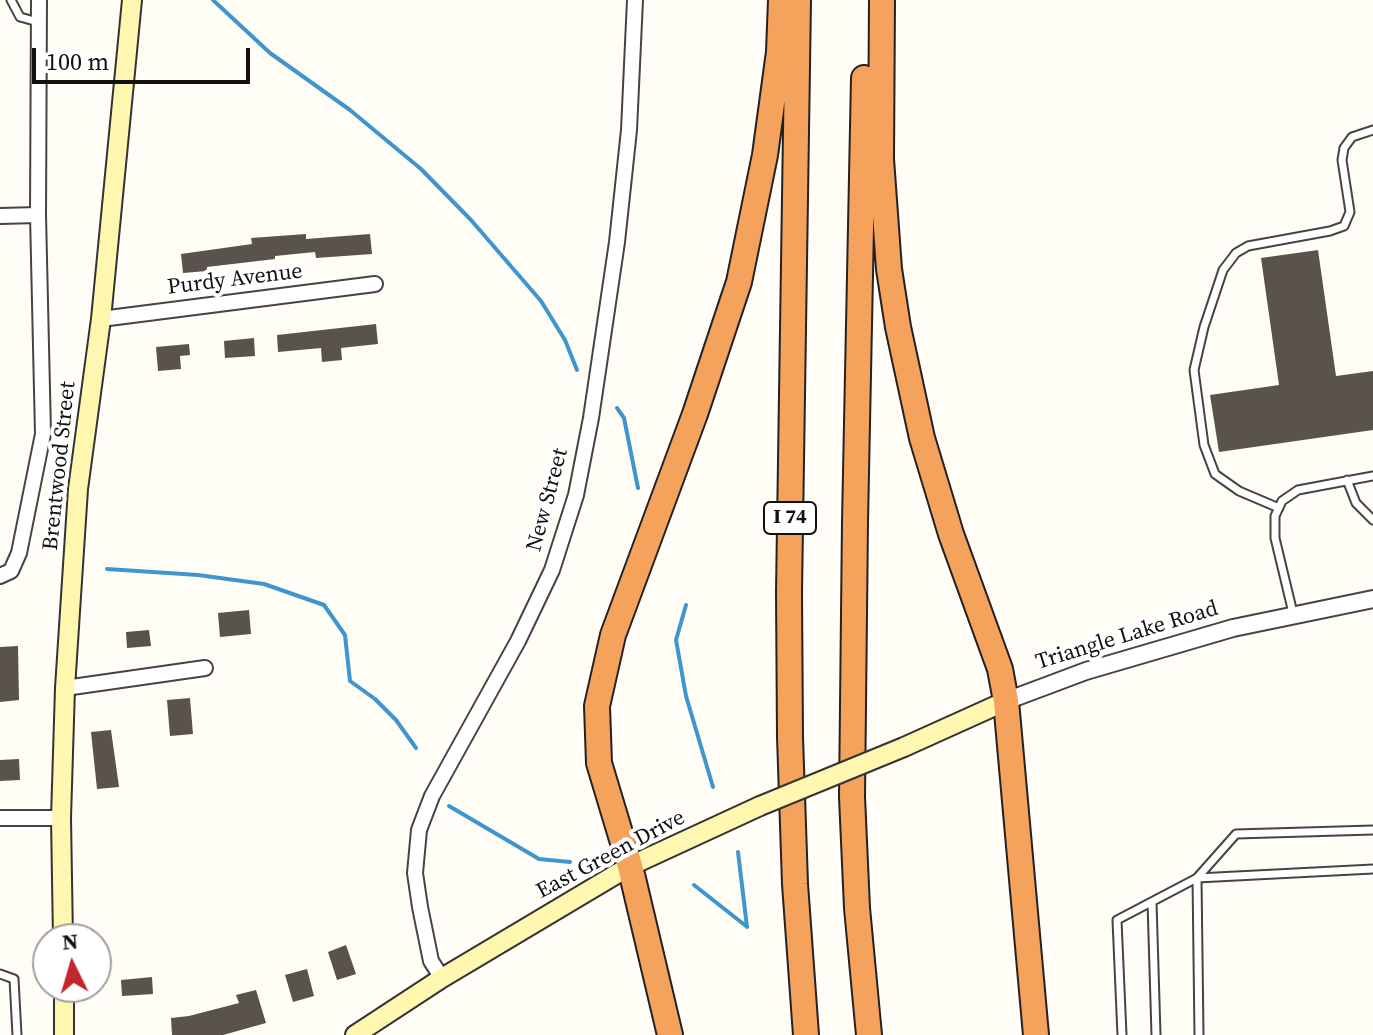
<!DOCTYPE html>
<style>
body{margin:0}
#map{position:relative;width:1373px;height:1035px;overflow:hidden;background:#fffdf5;font-family:"Source Serif 4",serif}
canvas{display:block}
.north{position:absolute;left:32px;top:923px;width:80px;height:80px;box-sizing:border-box;background:#fff;border:2px solid #a0a0a0;border-radius:50%;rotate:355deg;font-size:22px;font-weight:700;line-height:32px;text-align:center;color:#111}
.north::after{content:'';display:block;margin:auto;width:28px;height:36px;background:#c4262e;clip-path:polygon(50% 0,100% 100%,50% 72%,0 100%)}
.scale{position:absolute;left:32px;top:48px;width:218px;height:36px;box-sizing:border-box;border:4px solid #111;border-top:0;padding-left:10px;font-size:24px;line-height:28px;white-space:nowrap;color:#111;-webkit-text-stroke:6px #fff;paint-order:stroke}
</style>
<div id="map">
<canvas width="1373" height="1035"></canvas>
<div class="north">N</div>
<div class="scale">100 m</div>
</div>
<script>
const context = document.querySelector('canvas').getContext('2d');
context.lineJoin = 'round';
function toPath(rows) {
  const path = new Path2D();
  for (const r of rows) {
    path.moveTo(r[0], r[1]);
    for (let i = 2; i < r.length; i += 2) path.lineTo(r[i], r[i + 1]);
  }
  return path;
}
function trace(path, color, width, dash) {
  context.strokeStyle = color;
  context.lineWidth = width;
  context.lineCap = dash ? 'butt' : 'round';
  context.setLineDash(dash || []);
  context.stroke(path);
}
function fillPath(path, color) {
  context.fillStyle = color;
  context.fill(path, 'evenodd');
}
function write(font, color, halo, rows, align = 'center') {
  context.font = font + ' "Source Serif 4",serif';
  context.lineWidth = 8;
  context.setLineDash([]);
  context.textBaseline = 'middle';
  context.strokeStyle = halo;
  context.fillStyle = color;
  for (const [text, x, y, turn = 0] of rows) {
    context.save();
    context.translate(x, y);
    context.rotate((+turn || 0) * Math.PI / 180);
    context.textAlign = isNaN(turn) ? turn : align;
    if (halo) context.strokeText(text, 0, 0);
    context.fillText(text, 0, 0);
    context.restore();
  }
}
trace(toPath([
 [213,0,270,53,350,110,421,169,471,220,541,301,565,340,577,370],
 [617,408,624,418,638,488],
 [107,569,198,575,264,584,324,605,345,635,350,681,375,699,396,720,416,748],
 [686,605,676,640,686,696,713,787],
 [449,806,539,859,570,862],
 [738,852,747,927],
 [694,885,746,926]
]), '#3f96cf', 4);
fillPath(toPath([
 [306,234,306,239,370,234,372,254,316,258,315,252,275,256,275,259,207,267,207,271,183,273,181,254,252,244,251,238],
 [1318,250,1336,376,1373,371,1373,430,1219,452,1210,395,1279,385,1261,258],
 [376,324,378,344,341,348,342,360,322,362,321,348,278,352,277,335],
 [254,338,255,356,225,358,224,341],
 [189,344,190,355,180,356,181,369,158,371,156,347],
 [249,610,251,634,220,637,218,613],
 [149,630,151,646,127,648,126,632],
 [18,646,19,700,0,702,0,647],
 [190,698,193,734,170,736,167,700],
 [111,730,119,787,97,789,91,732],
 [19,759,20,780,0,781,0,760],
 [346,945,356,974,337,980,328,952],
 [307,969,314,996,293,1002,285,975],
 [152,977,153,994,122,996,121,980],
 [256,990,266,1023,223,1035,172,1035,171,1018,189,1016,239,1003,236,995]
]), '#5a524d');
const service = toPath([
 [11,0,20,17,38,22],
 [1347,480,1356,503,1373,520],
 [1279,508,1239,491,1215,474,1204,445,1194,370,1204,327,1223,270,1236,253,1248,246,1330,231,1344,226,1350,212,1342,160,1344,148,1352,137,1373,130],
 [1293,613,1275,538,1275,516,1282,501,1298,490,1373,476],
 [1152,902,1156,1035],
 [0,974,14,979,17,1035],
 [1122,1035,1117,920,1197,878,1236,834,1373,830],
 [1199,1035,1197,878,1373,869]
]);
const minor = toPath([
 [0,216,38,215],
 [101,319,375,284],
 [0,576,11,571,19,553,43,434,38,215,39,0],
 [65,688,205,668],
 [0,818,61,818],
 [442,978,431,961,420,907,415,873,419,830,432,796,518,641,552,570,576,495,591,418,617,242,629,130,635,0]
]);
const tertiary = toPath([
 [1006,701,1086,671,1233,628,1373,599]
]);
const secondary = toPath([
 [904,747,1006,701],
 [63,939,61,818,65,688,78,489,101,319,132,0],
 [64,987,64,1035],
 [355,1035,442,978,630,866,760,806]
]);
const motorway = toPath([
 [798,0,789,592,790,737,795,884,806,1035],
 [882,0,881,159,889,269,898,327,922,438,951,534,1000,669,1006,701,1036,1035],
 [864,78,855,522,852,797,857,908,869,1035],
 [670,1035,630,866,599,763,597,706,613,635,695,414,739,282,765,155,779,52,781,0]
]);
trace(service, '#444', 11);
trace(minor, '#444', 18);
trace(tertiary, '#444', 20);
trace(secondary, '#333', 22);
trace(motorway, '#222', 28);
trace(service, '#fff', 7);
trace(minor, '#fff', 14);
trace(tertiary, '#fff', 16);
trace(secondary, '#fff6b0', 18);
trace(motorway, '#f5a25d', 24);
const secondaryBridge = toPath([
 [760,806,904,747]
]);
trace(secondaryBridge, '#333', 22, []);
trace(secondaryBridge, '#fff6b0', 18);
for (const [x, y, w] of [
 [790,518,52]
]) {
  const box = new Path2D();
  box.roundRect(x - w / 2, y - 16, w, 32, 6);
  context.fillStyle = '#fff';
  context.fill(box);
  trace(box, '#111', 2);
}
write('bold 20px', '#111', null, [
 ["I 74",790,518]
]);
write('22px', '#111', '#fff', [
 ["Purdy Avenue",235,280,-7],
 ["Brentwood Street",60,466,-84],
 ["New Street",548,500,-75],
 ["Triangle Lake Road",1127,636,-17],
 ["East Green Drive",611,855,-28]
]);
</script>
